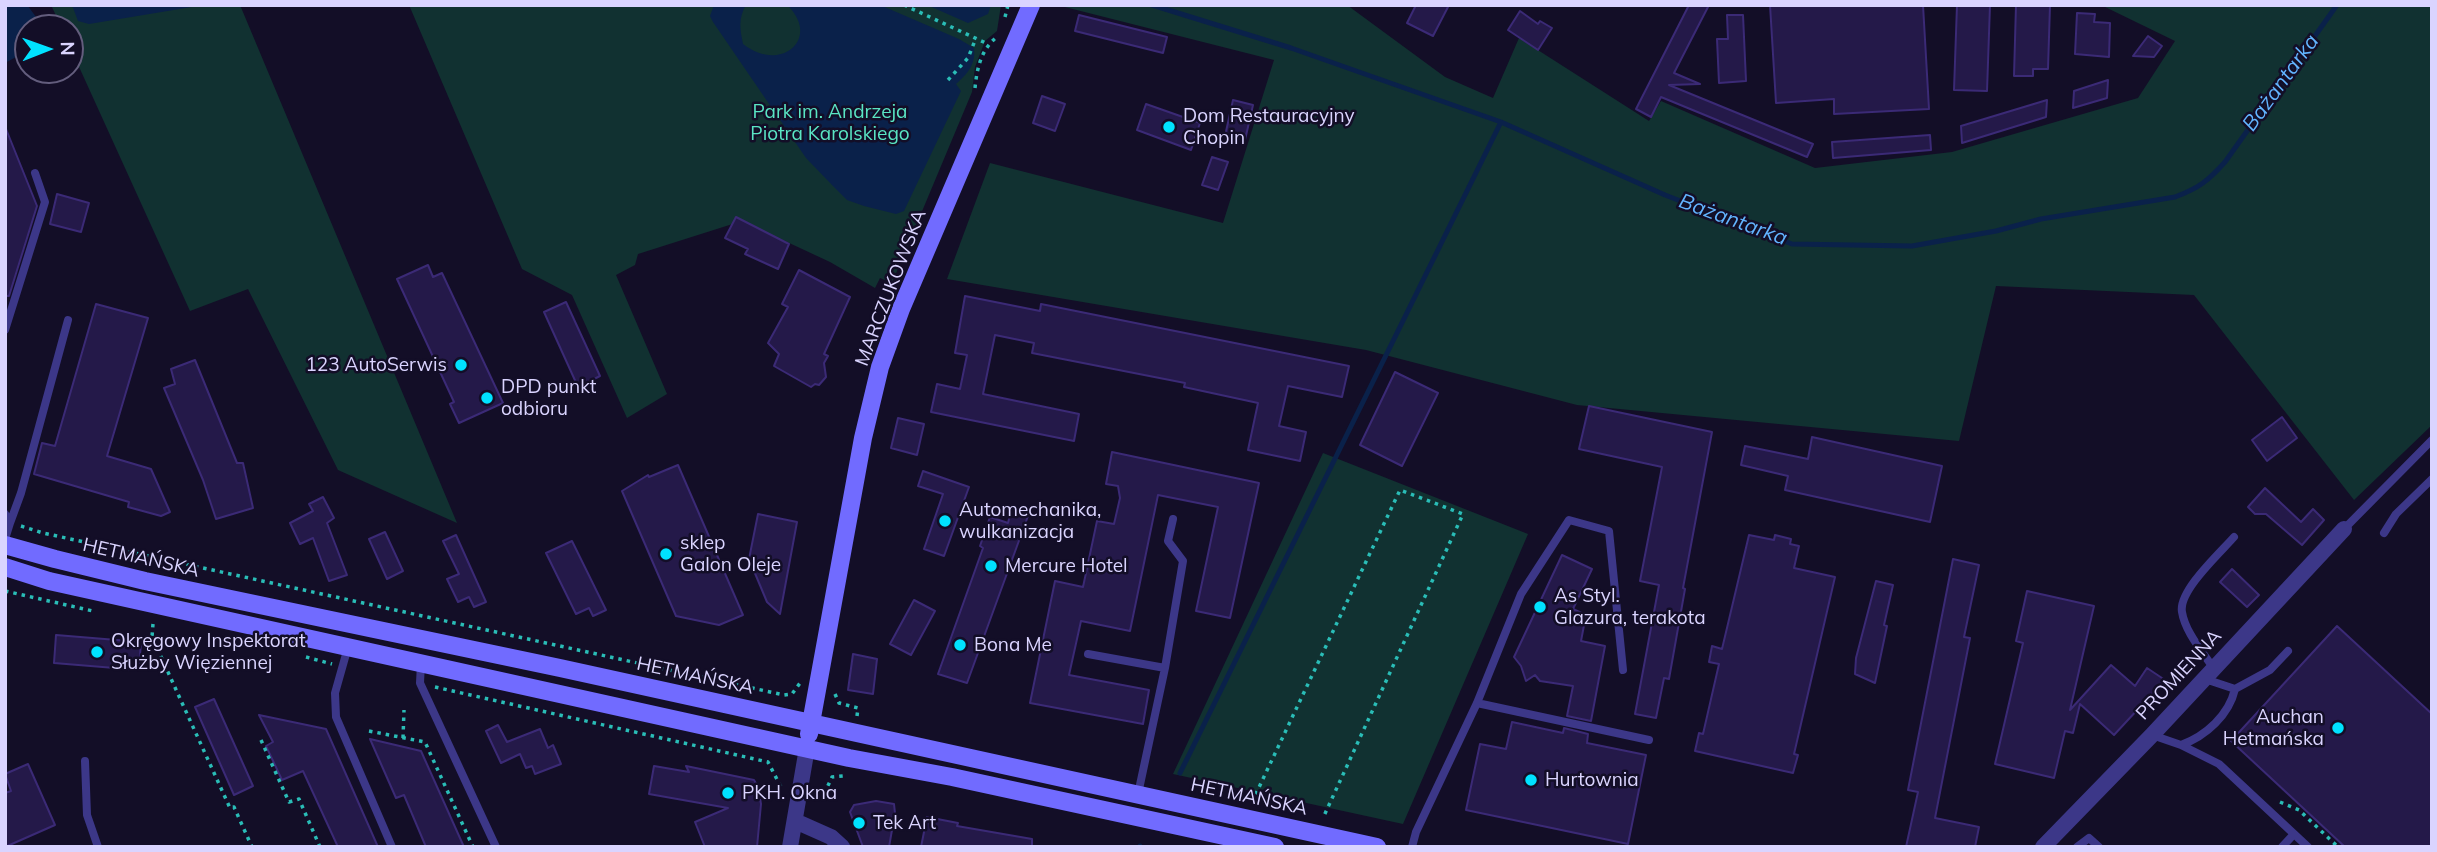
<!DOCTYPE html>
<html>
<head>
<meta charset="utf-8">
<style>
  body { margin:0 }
  #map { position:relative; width:2437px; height:852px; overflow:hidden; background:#130e27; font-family:Mulish,sans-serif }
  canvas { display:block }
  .frame { position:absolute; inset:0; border:7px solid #dad4ff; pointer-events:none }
  .north { position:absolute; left:14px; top:14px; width:70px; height:70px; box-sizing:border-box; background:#130e27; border:2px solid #635d7d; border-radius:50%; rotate:89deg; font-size:19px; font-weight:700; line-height:28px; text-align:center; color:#dad4ff }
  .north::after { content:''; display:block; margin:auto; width:24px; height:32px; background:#00e2ff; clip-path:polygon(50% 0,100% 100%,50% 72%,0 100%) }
</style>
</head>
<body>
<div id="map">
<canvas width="2437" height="852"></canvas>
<div class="frame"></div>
<div class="north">N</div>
</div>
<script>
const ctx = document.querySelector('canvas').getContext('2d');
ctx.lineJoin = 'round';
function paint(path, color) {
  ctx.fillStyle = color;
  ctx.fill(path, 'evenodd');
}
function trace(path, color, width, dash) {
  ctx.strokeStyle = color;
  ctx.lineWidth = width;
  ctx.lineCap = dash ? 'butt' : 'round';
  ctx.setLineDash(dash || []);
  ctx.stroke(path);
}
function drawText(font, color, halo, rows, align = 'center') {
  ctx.font = font + ' Mulish,sans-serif';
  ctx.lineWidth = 5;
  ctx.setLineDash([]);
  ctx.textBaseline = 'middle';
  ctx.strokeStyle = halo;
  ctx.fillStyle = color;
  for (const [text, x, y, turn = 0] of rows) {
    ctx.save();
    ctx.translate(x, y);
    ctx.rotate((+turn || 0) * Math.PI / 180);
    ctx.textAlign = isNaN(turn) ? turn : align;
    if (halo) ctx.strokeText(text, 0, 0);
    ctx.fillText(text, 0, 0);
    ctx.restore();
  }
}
paint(new Path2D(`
  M51 5H240L457 523 338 470 248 289 190 311 70 47V28H62Z
  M409 5H1001L997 31 985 41 975 67 972 92 892 283 880 278 875 288 830 262 742 221 638 254 635 265 616 275 667 394 627 418 572 295 522 269Z
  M1057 5H1347L1445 77 1493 98 1519 38 1649 121 1661 101 1815 168 1952 152 2138 98 2175 41 2101 5H2432V425L2354 500 2194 295 1996 286 1959 441 1577 405 1366 350 947 279 990 163 1223 223 1274 60Z
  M1323 453 1528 534 1403 824 1173 774Z`), '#113131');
paint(new Path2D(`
  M5 5 28 6 36 17 38 28H28V54L16 57 5 63Z
  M72 5H204L89 24 78 21Z
  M714 5H746C738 19 740 29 743 44 781 74 822 38 787 5H880L959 39 974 48C976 65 967 74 956 84L961 91 904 211 896 214 864 206 847 200 832 185 806 158 713 22 710 16Z
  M927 5H991L988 14 968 23Z`), '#0a214a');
trace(new Path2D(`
  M1152 5 1291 48 1501 122 1665 195 1792 244 1912 246 1996 231 2041 219 2175 197C2199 188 2208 181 2225 162L2337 5
  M1180 773 1501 122
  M1140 847V846`), '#0a214a', 5);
const building = new Path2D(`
  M1416 5H1449L1433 36 1407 23Z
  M1689 5H1709L1674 73 1700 84 1669 85 1813 144 1807 157 1661 97 1651 117 1636 109Z
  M1770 5H1923L1929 109 1834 114V99L1776 103Z
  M1957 5H1990L1987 91 1954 90Z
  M2016 5H2050L2048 69H2033V76H2014Z
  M1520 11 1538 24 1540 21 1552 28 1538 50 1508 30Z
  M2077 13 2095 14 2094 22 2110 23 2109 57 2075 54Z
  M1079 15 1167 37 1163 53 1075 31Z
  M1727 15H1743L1746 81 1719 83 1717 39H1728Z
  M2148 36 2162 46 2154 57 2133 56Z
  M2108 80 2107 98 2073 108 2074 91Z
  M1042 96 1065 104 1055 131 1033 123Z
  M1233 100 1253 105 1245 140 1225 136Z
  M2047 100 2046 117 1962 143 1961 126Z
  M1146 104 1200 123 1191 150 1137 130Z
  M6 129 37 206 9 296H5Z
  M1930 135 1931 150 1833 158 1832 142Z
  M1212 157 1228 162 1218 190 1202 185Z
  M57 194 89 203 81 232 50 224Z
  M736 217 789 244 778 269 745 254 748 249 725 238Z
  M428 265 433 277 442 273 503 403 459 423 450 404 454 402 397 279Z
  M799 270 850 297 824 354 828 356 824 363 826 377 819 385 815 384 811 387 774 366 779 354 768 343 788 307 782 304Z
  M965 296 1040 311 1041 304 1349 366 1342 397 1288 386 1279 426 1306 432 1300 461 1248 450 1258 403 1184 387 1185 383 1032 353 1034 343 995 335 983 394 1079 414 1074 441 931 412 937 384 960 389 967 355 955 353Z
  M566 302 600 376 578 387 544 312Z
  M96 304 148 318 107 456 151 469 170 512 161 516 128 507 129 502 34 474 42 443 55 446Z
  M195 360 237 463H243L253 508 216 519 203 480 164 388 175 384 171 369Z
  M1395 372 1438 393 1402 466 1360 445Z
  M1589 406 1712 432 1683 588 1685 589 1669 679 1664 678 1656 718 1635 714 1659 585 1640 581 1662 467 1579 449Z
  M2282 417 2297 438 2267 461 2252 440Z
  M898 418 924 424 917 455 891 448Z
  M1812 437 1942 466 1930 522 1785 490 1788 476 1741 465 1745 446 1808 459Z
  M1112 452 1259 483 1230 618 1196 611 1218 507 1158 495 1130 631 1081 621 1069 675 1149 690 1143 724 1030 703 1055 581 1083 587 1097 521 1114 524 1120 498 1118 486 1106 484Z
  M678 465 743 615 719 625 676 616 622 491 648 475 649 477Z
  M923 471 969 487 944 556 924 549 943 494 918 486Z
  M2265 488 2301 522 2313 509 2324 520 2302 545 2266 514H2255L2248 507Z
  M323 497 334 518 327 523 347 575 329 581 313 538 300 544 290 523 313 511 309 504Z
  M1011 511 1028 516 967 683 938 674 983 548 980 546 990 517 1008 523Z
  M758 514 797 522 780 614 767 602 749 559Z
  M385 532 403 571 387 579 369 539Z
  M456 535 486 602 474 607 469 597 458 602 447 579 459 574 443 541Z
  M1749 535 1774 540 1775 535 1791 539 1790 544 1799 546 1794 568 1835 577 1794 754 1798 755 1793 773 1695 751 1699 733 1703 734 1719 664 1709 662 1712 646 1722 649Z
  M572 541 606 610 593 616 589 608 576 614 546 553Z
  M1562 555 1592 569 1573 609 1586 615 1581 641 1605 646 1591 721 1567 716 1573 686 1540 681 1535 675 1526 681 1521 666 1514 657Z
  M1953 559 1979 565 1964 637 1970 638 1935 818 1979 827 1975 847H1906L1918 792 1908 790Z
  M2232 569 2259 595 2247 607 2220 582Z
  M1876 581 1893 585 1884 625 1887 626 1875 683 1855 674 1856 658Z
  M2027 591 2094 606 2070 710 2111 665 2135 686 2147 668 2165 680 2114 735 2080 704 2073 733 2065 731 2054 778 1995 764 2023 643 2016 641Z
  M914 600 935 611 911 655 890 644Z
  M2337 626 2432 714V847H2345L2231 741Z
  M56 635 141 642 139 670 54 663Z
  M853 654 877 659 873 694 848 690Z
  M214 699 253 786 234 795 195 707Z
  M259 715 326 729 378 847H338L303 771 282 780 266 746 273 742Z
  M1512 722 1563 733 1564 728 1588 734 1587 743 1646 755 1628 844 1466 810 1480 744 1506 749Z
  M498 725 507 742 540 729 548 748 553 745 561 764 535 774 532 766 526 768 520 754 501 763 486 731Z
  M370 739 421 751 464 847H426L404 795 396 798Z
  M28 764 55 825 5 847V793L11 791 5 774Z
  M654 766 689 772 686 766 754 780 758 787 761 804 757 847H705L695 822 728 808 649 794Z
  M876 801 894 804 895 813 889 847H863L850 812 854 805Z
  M927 817 958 823 957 826 1032 839V847H921Z`);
paint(building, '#241949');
trace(building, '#3b2a76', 2);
trace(new Path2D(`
  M904 5 988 44
  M1005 17 1008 5
  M948 80 968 58 976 38
  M975 88C977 68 981 49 998 36
  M21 526 43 533 784 695 792 694 800 683
  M5 591 93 611
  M153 624 152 637 230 808 234 807 252 847
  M306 657 332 664
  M435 687 768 762 783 791
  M835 694 839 703 858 708 857 716
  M369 731 425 742 473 847
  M403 738 404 710
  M261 740 289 802 299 799 320 847
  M815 790 825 792 832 777 843 776
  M1252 802 1400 490 1463 514 1323 818
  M2280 802 2299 810 2338 847`), '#2abdb7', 3.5, [3.5, 5]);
trace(new Path2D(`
  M5 330 45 202 35 173
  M5 514 10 523 5 539
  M10 523 21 493 68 320
  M2344 529 2432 440
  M2384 533 2396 514 2432 479
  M348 647 335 693 336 717 392 847
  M1088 654 1165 668 1138 794
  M421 663 420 683 496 847
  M1165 668 1183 561 1168 541 1173 519
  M2214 669C2203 652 2185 632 2182 612 2178 591 2221 552 2234 537
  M2205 679 2235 689 2270 670 2288 651
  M1477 703 1649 740
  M2152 735 2181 745 2219 764 2308 847
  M2181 745C2206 736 2229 715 2235 689
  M85 761 87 815 98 847
  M1412 847 1416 832 1477 703 1521 594 1569 520 1609 531 1623 670
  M2077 847 2089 838 2099 847
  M2282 847 2294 834`), '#3c3788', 8);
trace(new Path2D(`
  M795 821 831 837 842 847
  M790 847 807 748
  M2043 847 2152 735 2344 529`), '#3c3788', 16);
trace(new Path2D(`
  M5 545 55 559 145 581 560 668 1377 847
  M5 567 49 581 849 758 952 777 1275 847
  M809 734 863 438 880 367 901 309 1031 5`), '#716bff', 18);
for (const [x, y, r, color] of [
  [1169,127,7,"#00e2ff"],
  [461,365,7,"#00e2ff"],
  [487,398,7,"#00e2ff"],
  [945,521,7,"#00e2ff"],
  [666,554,7,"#00e2ff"],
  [991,566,7,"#00e2ff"],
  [1540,607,7,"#00e2ff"],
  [960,645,7,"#00e2ff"],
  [97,652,7,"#00e2ff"],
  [2338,728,7,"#00e2ff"],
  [1531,780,7,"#00e2ff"],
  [728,793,7,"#00e2ff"],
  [859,823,7,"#00e2ff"]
]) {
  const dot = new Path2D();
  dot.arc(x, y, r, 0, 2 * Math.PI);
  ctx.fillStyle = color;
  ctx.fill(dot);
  trace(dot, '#130e27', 2.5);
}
drawText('19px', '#5ae5c4', '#130e27', [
  ["Park im. Andrzeja",830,112],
  ["Piotra Karolskiego",830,134]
]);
drawText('19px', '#dad4ff', '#130e27', [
  ["Dom Restauracyjny",1183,116],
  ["Chopin",1183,138],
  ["123 AutoSerwis",447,365,"right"],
  ["DPD punkt",501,387],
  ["odbioru",501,409],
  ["Automechanika,",959,510],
  ["wulkanizacja",959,532],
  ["sklep",680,543],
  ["Galon Oleje",680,565],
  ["Mercure Hotel",1005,566],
  ["As Styl.",1554,596],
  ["Glazura, terakota",1554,618],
  ["Okręgowy Inspektorat",111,641],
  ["Służby Więziennej",111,663],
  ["Bona Me",974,645],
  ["Auchan",2324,717,"right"],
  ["Hetmańska",2324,739,"right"],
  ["Hurtownia",1545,780],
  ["PKH. Okna",742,793],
  ["Tek Art",873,823]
], 'left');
drawText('19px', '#dad4ff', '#130e27', [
  ["MARCZUKOWSKA",891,288,-69],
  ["HETMAŃSKA",141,558,13],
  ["PROMIENNA",2179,675,-47],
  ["HETMAŃSKA",695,676,12],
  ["HETMAŃSKA",1249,797,12]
]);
drawText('italic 21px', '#62b4ff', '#130e27', [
  ["Bażantarka",2281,83,-54],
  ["Bażantarka",1733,220,20]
]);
</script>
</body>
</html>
